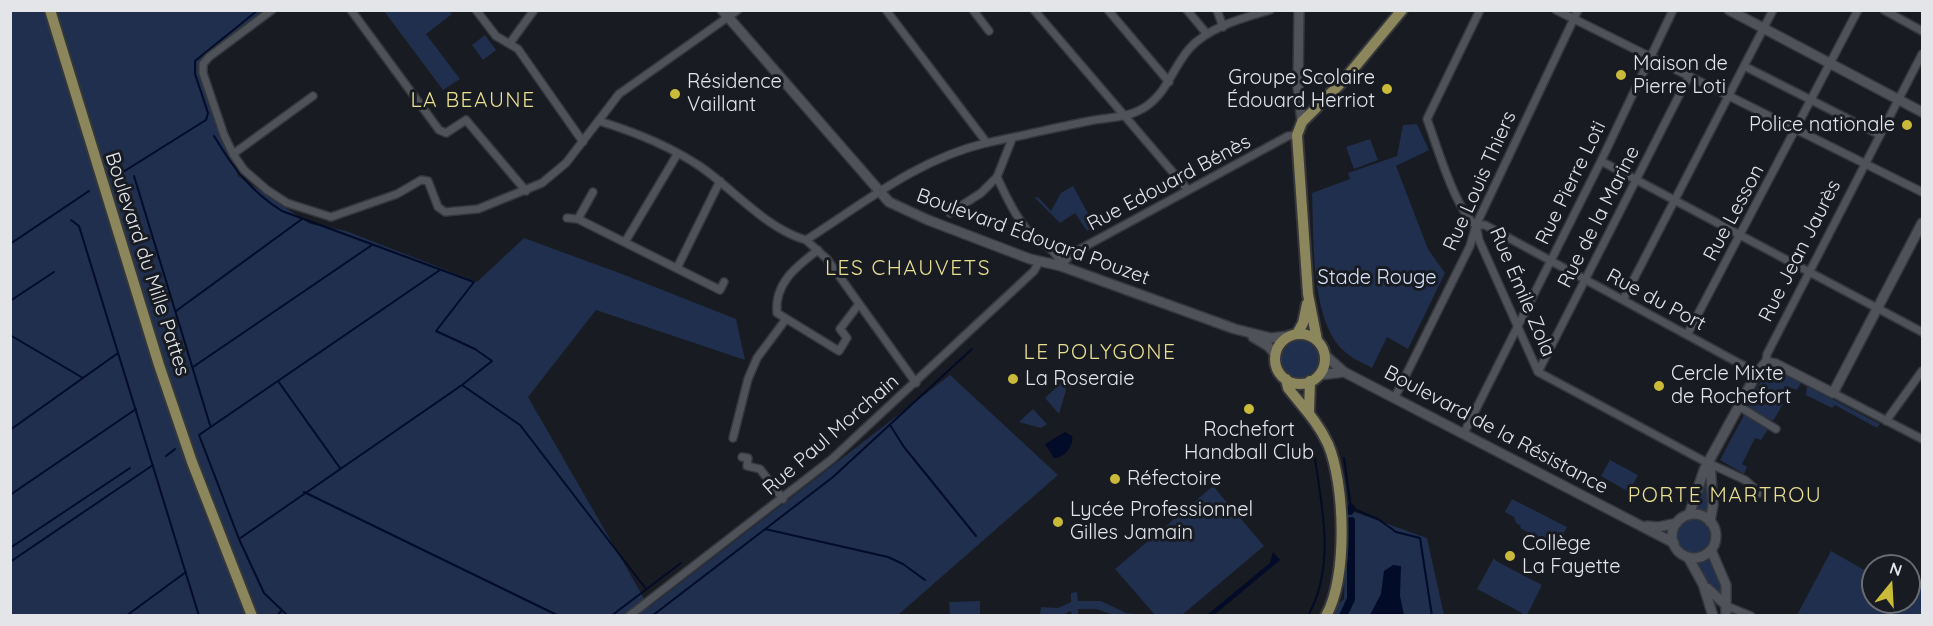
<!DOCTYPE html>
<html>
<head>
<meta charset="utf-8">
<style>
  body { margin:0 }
  #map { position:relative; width:1933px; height:626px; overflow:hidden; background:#181b21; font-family:Quicksand,sans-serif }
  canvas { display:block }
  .frame { position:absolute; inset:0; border:12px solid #e3e5e9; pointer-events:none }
  .north { position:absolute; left:1861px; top:554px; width:60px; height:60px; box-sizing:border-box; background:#181b21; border:2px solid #696c71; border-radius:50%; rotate:18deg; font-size:16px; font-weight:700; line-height:24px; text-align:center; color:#e3e5e9 }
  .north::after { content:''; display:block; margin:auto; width:21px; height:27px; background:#caba3a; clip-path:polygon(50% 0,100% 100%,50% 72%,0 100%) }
</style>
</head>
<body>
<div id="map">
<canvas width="1933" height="626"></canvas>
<div class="frame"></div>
<div class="north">N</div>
</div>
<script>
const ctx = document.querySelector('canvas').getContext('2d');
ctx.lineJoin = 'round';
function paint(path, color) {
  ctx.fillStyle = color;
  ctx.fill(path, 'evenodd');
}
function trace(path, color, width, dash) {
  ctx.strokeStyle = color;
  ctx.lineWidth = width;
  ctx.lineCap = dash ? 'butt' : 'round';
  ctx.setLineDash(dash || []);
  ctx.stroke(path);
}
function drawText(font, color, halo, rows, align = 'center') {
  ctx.font = font + ' Quicksand,sans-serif';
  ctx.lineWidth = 6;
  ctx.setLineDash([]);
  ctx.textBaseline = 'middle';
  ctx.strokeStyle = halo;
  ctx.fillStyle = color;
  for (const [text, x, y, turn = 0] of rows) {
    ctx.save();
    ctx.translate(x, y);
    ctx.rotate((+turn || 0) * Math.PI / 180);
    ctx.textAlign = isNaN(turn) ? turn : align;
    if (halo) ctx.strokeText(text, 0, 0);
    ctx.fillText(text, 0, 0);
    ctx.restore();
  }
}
paint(new Path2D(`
  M10 11H262L200 62 238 176 310 224 346 231 477 282 524 238 622 274 736 319 745 360 596 310 528 397 649 607 950 375 1058 475 898 615H11Z
  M384 11H449L452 14 426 34 460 79 443 90Z
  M485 35 496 50 483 60 472 45Z
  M1417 124 1429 150 1396 166 1428 249 1445 273 1408 349 1387 337 1372 368C1363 363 1351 358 1344 351 1310 321 1314 236 1312 193L1350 179 1348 173 1397 156 1403 125Z
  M1370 139 1378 160 1354 169 1346 147Z
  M1073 186 1095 226 1087 231 1075 213 1060 223 1035 198 1038 197 1051 211 1061 193Z
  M1280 359a21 21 0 1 1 42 0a21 21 0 1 1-42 0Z
  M1784 373 1801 383 1797 390 1785 386 1778 401 1783 404 1773 421 1748 407C1758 386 1758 376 1784 373Z
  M1063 381 1066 390 1059 414 1045 398Z
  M1807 386 1880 424 1877 428 1835 405 1832 408 1806 395Z
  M1033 409 1047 424 1041 428 1019 422Z
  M1745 413 1771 425 1761 440 1755 438 1742 464 1747 467 1744 474 1720 460Z
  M1610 460 1638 475 1629 492 1601 476Z
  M1706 471 1709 512 1693 509Z
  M1213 486 1264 546 1182 615H1155L1115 569Z
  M1512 499 1567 527 1556 547 1520 528 1521 526 1516 523 1514 517 1505 512Z
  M1346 509 1427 538 1444 615 1325 616 1344 599Z
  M1677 536a17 17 0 1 1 34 0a17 17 0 1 1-34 0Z
  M1831 551 1873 575V602H1909V579L1922 586V615H1797Z
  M1710 557 1719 573 1725 600 1713 590 1696 564Z
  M1494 558 1496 561 1542 585 1527 615H1521L1522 613 1477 589Z
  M1077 592 1078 601H1101L1126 613 1147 615H1114L1096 609H1078V615H1072L1071 611 1062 615H1040L1041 607 1058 608 1071 602V593Z
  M980 601V615H950L949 602Z`), '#1f2f4d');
paint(new Path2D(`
  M1065 432 1072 436C1074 445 1065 458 1054 458L1045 444Z
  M1273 552 1280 560 1214 615H1207L1270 563Z
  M1393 565 1401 566 1400 596 1404 615H1370L1381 594 1384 571Z`), '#020b27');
trace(new Path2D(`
  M214 136C232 166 251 192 282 211L474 282 436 331 475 349 492 361 462 385 239 539
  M134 176 210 425
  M115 177 206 120 208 113 195 74V61L258 10
  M71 220 79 226 199 616
  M10 244 89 191
  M10 301 54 272
  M176 311 302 219
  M10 335 83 378
  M193 367 372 245
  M278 381 340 468
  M462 385 520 425 646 589
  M890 425 904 447 976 536
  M10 430 118 353
  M166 456 175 449
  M1344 458 1351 508 1378 519 1396 532 1420 538 1432 616
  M304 492 559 616
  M10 495 136 409
  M765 529 888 557 903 564 925 580
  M10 548 130 468
  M10 562 153 465
  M126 616 186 572
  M277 616 282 610
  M288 616 264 593 239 539 199 435 440 270
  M611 616 681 563
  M652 616 833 477 972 349
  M1308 616C1336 566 1322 506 1314 453`), '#020b27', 2);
trace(new Path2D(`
  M1350 511 1351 508
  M1343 616 1351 599V521`), '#020b27', 8);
const street = new Path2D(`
  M272 10 209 57 203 64V73L224 135 233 154 244 170 267 190 287 203 331 217 397 194 421 180 428 181 438 207 445 212 478 209 542 183 566 163 619 94 738 10
  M351 10 439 130 446 133 466 120 526 191
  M476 10 496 36 518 49 583 142
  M886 10 987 143
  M973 10 989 31
  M1034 10 1188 190
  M1108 10 1169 82
  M1187 10 1207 34
  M1217 10 1223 27
  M1480 10 1427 119C1436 143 1456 212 1476 225L1479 240 1538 372 1702 460 1745 480 1760 493
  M1556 10 1922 192
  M1884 10 1922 31
  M510 43 534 10
  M1744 66 1880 135
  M1298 77 1344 80
  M599 121C635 132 670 146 701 167 734 190 768 230 806 240 864 203 918 159 986 143 1020 136 1054 128 1089 121 1105 117 1122 119 1138 111 1165 99 1171 70 1189 49 1208 27 1243 18 1270 10
  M1012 139 997 177C1006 196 1015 216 1029 232 1040 243 1058 250 1061 266
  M233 154 313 96
  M1601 161 1922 332
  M593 192 578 219 720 290 724 282
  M950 213 981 193 997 177
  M567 218 578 219
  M1476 225H1485L1757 373
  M806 240 827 259 916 383
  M625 242 678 153
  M818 250C797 266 774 283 777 313L839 351 847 338 840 329 859 304
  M1061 266 1071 254 1288 136 1297 135
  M677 268 720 181
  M1623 300 1773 10
  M1687 335 1858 10
  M1766 362 1767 354 1922 54
  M1538 372 1689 76
  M1833 393 1922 439
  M1395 397 1470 246 1476 225 1578 10
  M1740 407 1776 429
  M1886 421 1922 371
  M1464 433 1601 161 1673 10
  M733 438 748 379 757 358 786 319
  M742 457 748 458 747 466 760 469 783 499
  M1727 606 1751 616
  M629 616 832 459 1034 271 1039 262`);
const secondary = new Path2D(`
  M722 10 889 202 928 220 1030 259 1061 266 1235 329 1271 338 1289 336
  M1299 10 1298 87 1302 122
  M1729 10 1922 112
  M1253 337 1268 346 1276 355
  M1325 355 1344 372 1674 543
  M1319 375 1344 372
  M1710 463 1713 505 1710 522
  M1672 536a22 22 0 1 1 44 0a22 22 0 1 1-44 0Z
  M1689 515 1704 470 1757 373 1766 362 1776 364 1833 393 1922 223
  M1647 526 1658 527 1677 523
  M1711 550 1726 585V616
  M1688 557 1703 584 1713 616
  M1707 588 1727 606`);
const primary = new Path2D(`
  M50 10 159 365 192 462 252 616
  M1297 334 1303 323 1307 304
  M1275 359a25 25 0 1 1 50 0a25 25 0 1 1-50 0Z
  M1317 340 1308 294 1297 135 1302 122 1344 80 1402 10
  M1286 379 1288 388C1302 406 1318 422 1328 444 1345 484 1348 577 1326 616
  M1309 412 1310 381`);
trace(street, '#35373b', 10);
trace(secondary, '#35373b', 12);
trace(primary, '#35373b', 14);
trace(street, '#4f5259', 7);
trace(secondary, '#4f5259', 9);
trace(primary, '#8b865b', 10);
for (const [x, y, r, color] of [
  [1621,75,6,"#caba3a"],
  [1387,89,6,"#caba3a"],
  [675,94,6,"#caba3a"],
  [1907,125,6,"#caba3a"],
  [1013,379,6,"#caba3a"],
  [1659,386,6,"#caba3a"],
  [1249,409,6,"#caba3a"],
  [1115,479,6,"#caba3a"],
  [1058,522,6,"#caba3a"],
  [1510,556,6,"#caba3a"]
]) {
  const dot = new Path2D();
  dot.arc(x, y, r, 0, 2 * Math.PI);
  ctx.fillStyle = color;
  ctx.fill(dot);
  trace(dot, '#181b21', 2);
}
drawText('20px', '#e3e5e9', '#181b21', [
  ["Maison de",1633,64],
  ["Pierre Loti",1633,87],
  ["Groupe Scolaire",1375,78,"right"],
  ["Édouard Herriot",1375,101,"right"],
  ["Résidence",687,82],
  ["Vaillant",687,105],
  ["Police nationale",1895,125,"right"],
  ["Cercle Mixte",1671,374],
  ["de Rochefort",1671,397],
  ["La Roseraie",1025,379],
  ["Rochefort",1249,430,"center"],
  ["Handball Club",1249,453,"center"],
  ["Réfectoire",1127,479],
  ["Lycée Professionnel",1070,510],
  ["Gilles Jamain",1070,533],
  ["Collège",1522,544],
  ["La Fayette",1522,567]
], 'left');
drawText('20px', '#e3e5e9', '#181b21', [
  ["Rue Louis Thiers",1480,181,-66],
  ["Rue Edouard Bénès",1169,183,-28],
  ["Rue Pierre Loti",1571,183,-64],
  ["Rue Lesson",1734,213,-62],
  ["Rue de la Marine",1599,217,-63],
  ["Boulevard Édouard Pouzet",1033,237,20],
  ["Rue Jean Jaurès",1800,251,-63],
  ["Boulevard du Mille Pattes",147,264,72],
  ["Rue Émile Zola",1522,292,67],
  ["Rue du Port",1656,300,28],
  ["Boulevard de la Résistance",1496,430,28],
  ["Rue Paul Morchain",831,435,-41]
]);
drawText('20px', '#d4e1f9', '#181b21', [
  ["Stade Rouge",1377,278]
]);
ctx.letterSpacing = '1.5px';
drawText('21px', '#e9df91', '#181b21', [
  ["LA BEAUNE",473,101],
  ["LES CHAUVETS",908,269],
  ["LE POLYGONE",1100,353],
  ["PORTE MARTROU",1725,496]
]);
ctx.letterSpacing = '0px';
</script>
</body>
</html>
